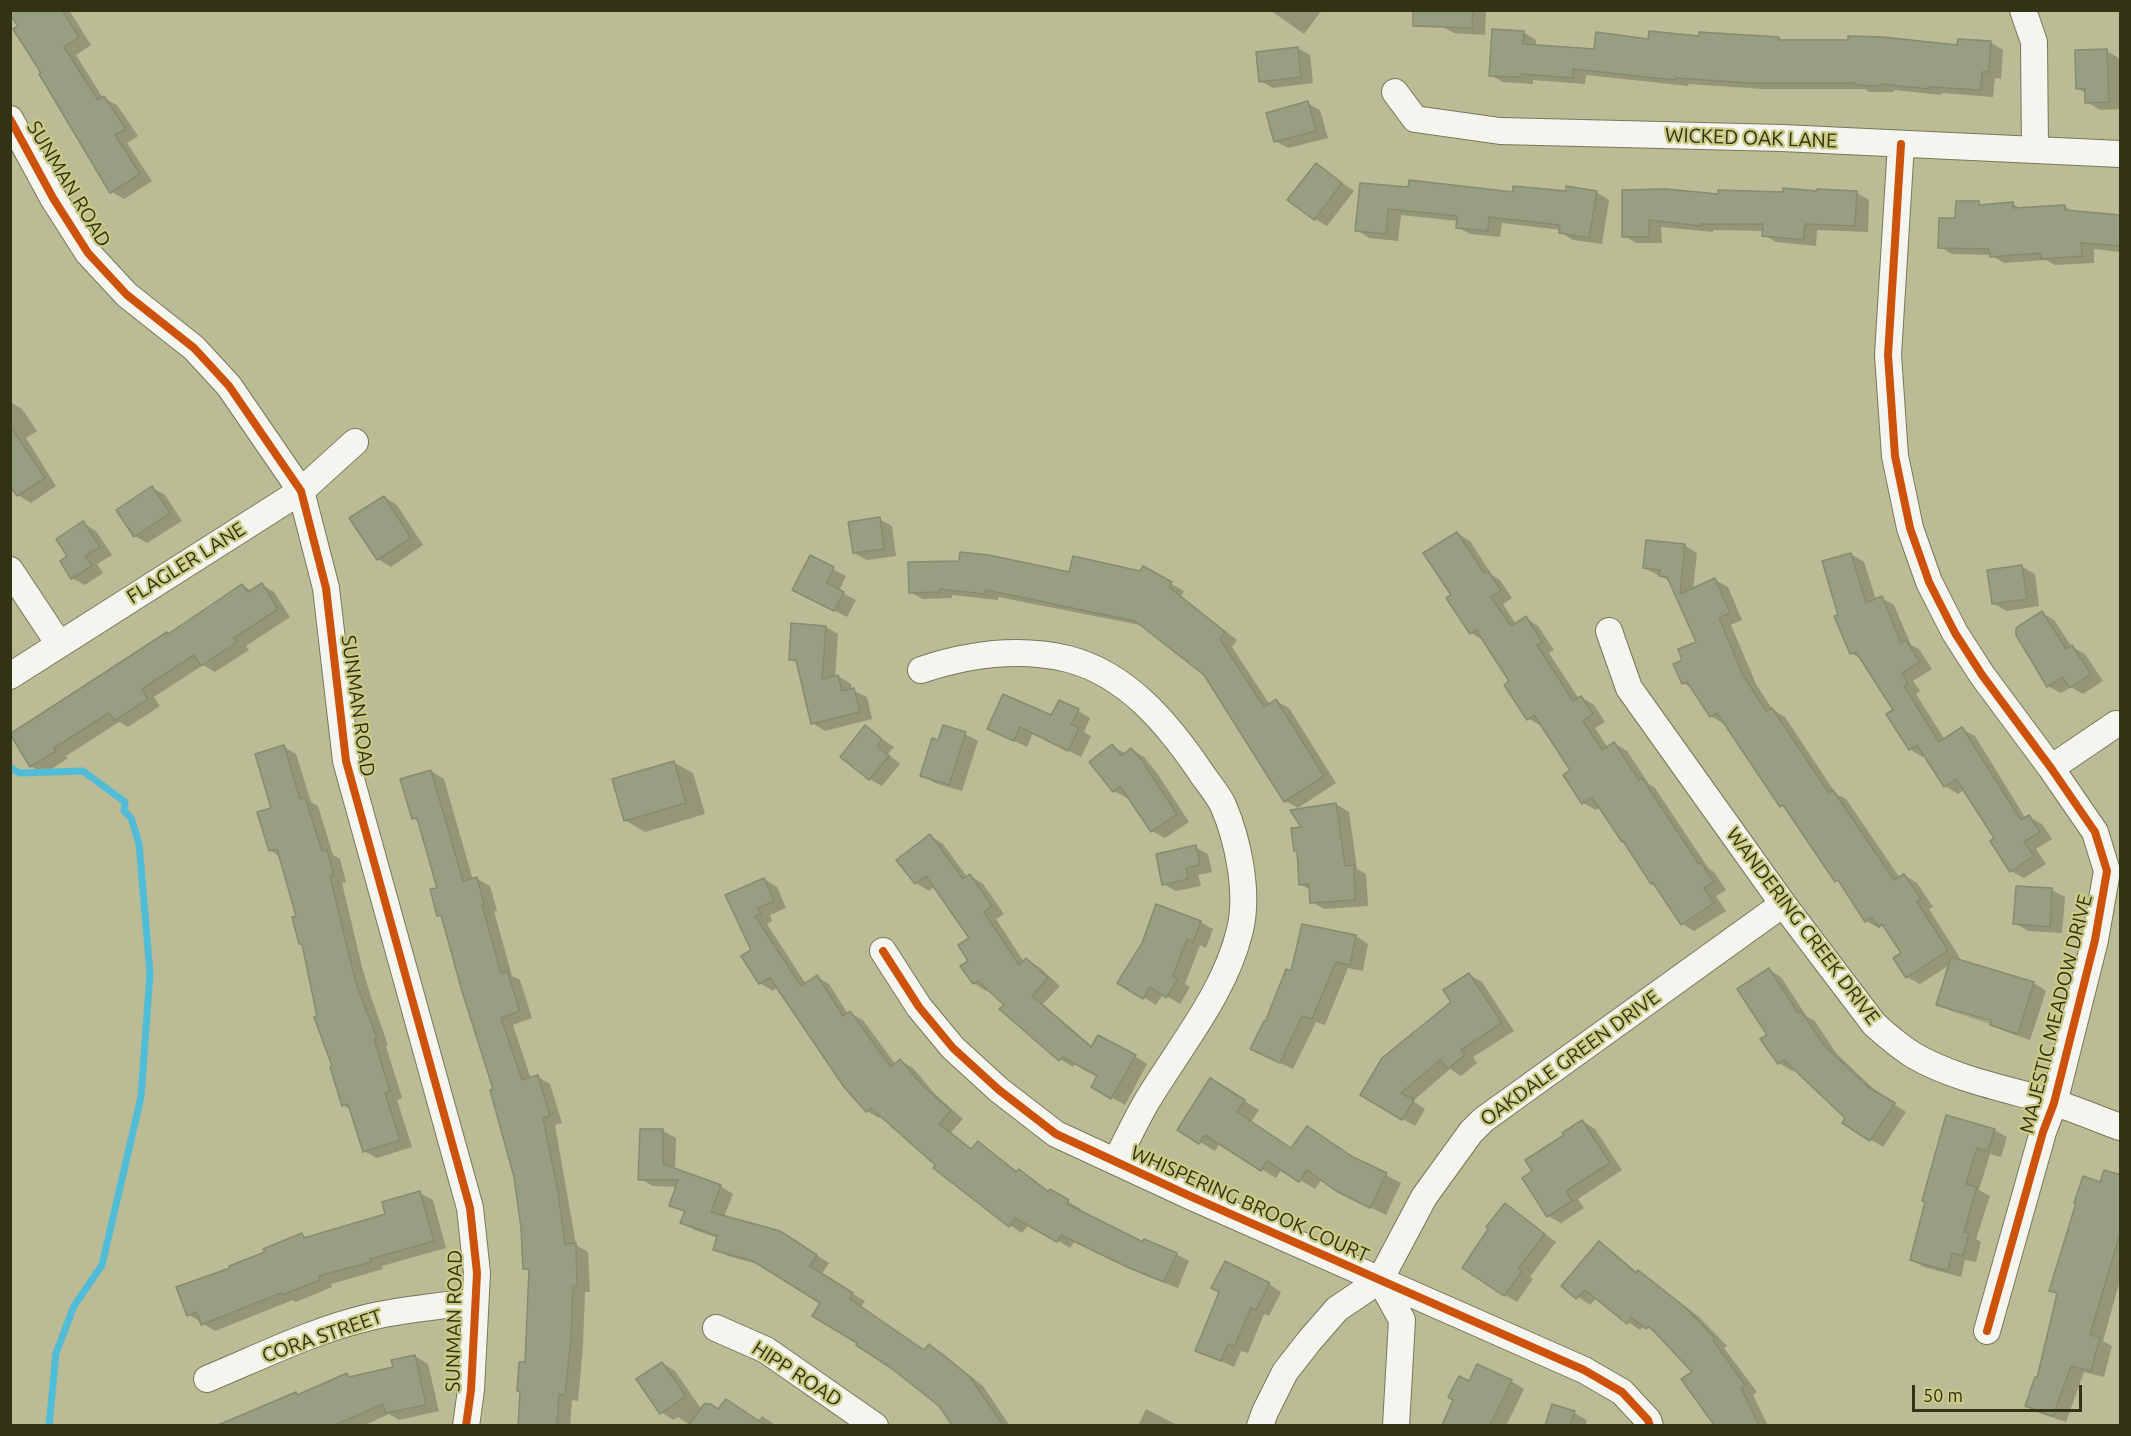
<!DOCTYPE html>
<html>
<head>
<meta charset="utf-8">
<style>
  body { margin:0 }
  #map { position:relative; width:2131px; height:1436px; overflow:hidden; background:#bbbb95; font-family:Ubuntu,sans-serif }
  canvas { display:block }
  .frame { position:absolute; inset:0; border:12px solid #323215; pointer-events:none }
  .scale { position:absolute; left:1912px; top:1385px; width:170px; height:27px; box-sizing:border-box; border:3px solid #323215; border-top:0; padding-left:8px; font-size:18px; line-height:21px; white-space:nowrap; color:#323215; -webkit-text-stroke:4px #cacb85; paint-order:stroke }
</style>
</head>
<body>
<div id="map">
<canvas width="2131" height="1436"></canvas>
<div class="frame"></div>
<div class="scale">50 m</div>
</div>
<script>
const ctx = document.querySelector('canvas').getContext('2d');
ctx.lineJoin = 'round';
function paint(path, color) {
  ctx.fillStyle = color;
  ctx.fill(path, 'evenodd');
}
function trace(path, color, width, dash) {
  ctx.strokeStyle = color;
  ctx.lineWidth = width;
  ctx.lineCap = dash ? 'butt' : 'round';
  ctx.setLineDash(dash || []);
  ctx.stroke(path);
}
function drawText(font, color, halo, rows, align = 'center') {
  ctx.font = font + ' Ubuntu,sans-serif';
  ctx.lineWidth = 4.5;
  ctx.setLineDash([]);
  ctx.textBaseline = 'middle';
  ctx.strokeStyle = halo;
  ctx.fillStyle = color;
  for (const [text, x, y, turn = 0] of rows) {
    ctx.save();
    ctx.translate(x, y);
    ctx.rotate((+turn || 0) * Math.PI / 180);
    ctx.textAlign = isNaN(turn) ? turn : align;
    if (halo) ctx.strokeText(text, 0, 0);
    ctx.fillText(text, 0, 0);
    ctx.restore();
  }
}
paint(new Path2D(`
  M10 10H69L91 45 76 55 103 98 117 105 138 136 127 143 152 181 124 199 112 192 43 73Z
  M1270 10H1322L1304 34Z
  M1442 10H1486L1485 35 1454 33 1441 26Z
  M1523 32 1536 40V46L1595 51 1650 41 1701 37 1779 38 1785 42 1959 47 1990 42 2003 50 2001 79 1995 78 1993 97 1942 93 1941 95 1894 90 1893 92H1869L1865 89H1763L1688 84V86L1586 75 1585 84 1533 80V84L1503 82 1490 75Z
  M1297 48 1310 55 1313 83 1273 88 1261 81Z
  M2107 51 2120 59V109L2100 110 2087 102V94L2077 88Z
  M1307 103 1320 110 1328 138 1288 148 1275 141Z
  M1316 165 1354 191 1327 226 1315 219Z
  M1361 184 1514 194 1596 192 1609 200 1602 244 1573 240 1560 232 1561 230 1502 223 1500 237 1470 234 1457 227 1458 221 1401 215 1398 241 1369 238 1357 230Z
  M1623 191 1719 196 1857 193 1869 200 1868 232 1817 230 1816 246 1776 242 1764 235V231L1713 230V232L1661 227 1662 243H1636L1624 236Z
  M1979 203 1984 206 2013 204 2022 209 2064 206 2075 213 2120 217V252L2094 249V263L2055 265 2046 260 2004 263 1991 255 1952 254 1940 247 1956 220Z
  M10 402 22 409 37 431 26 438 56 486 31 503 18 495 10 484Z
  M152 488 165 495 182 521 147 543 135 536Z
  M384 497 397 505 423 545 391 567 378 559Z
  M879 519 892 526 896 556 867 560 854 553Z
  M83 523 96 531 112 555 97 564 103 573 85 585 72 578 70 556Z
  M1457 533 1470 541 1492 575 1500 580 1512 598 1503 604 1516 624 1526 618 1538 626 1554 650 1549 653 1579 699 1581 697 1594 705 1605 722 1595 728 1608 748 1614 743 1627 751 1649 784 1655 788 1709 869 1714 872 1726 890 1716 896 1726 911 1694 931 1682 924 1601 807 1596 810 1583 803 1572 771 1542 725 1541 726 1528 718 1512 681 1483 640 1471 633 1453 596Z
  M1684 545 1697 553 1693 590 1715 580 1728 587 1742 620 1731 625 1756 684 1772 709 1785 717 1836 794 1846 799 1900 878 1904 875 1917 883 1933 907 1929 909 1960 958 1956 960 2034 983 2046 991 2030 1040 2004 1031 1991 1024 1951 1011 1938 1004 1951 964 1920 984 1907 977 1903 954 1888 930 1881 926 1879 928 1866 921 1842 884 1836 880 1788 810 1782 806 1724 724 1711 716 1694 689 1683 683 1684 661 1698 642 1670 581 1644 568ZM1950 1007 1998 1022V1025L1950 1010Z
  M1851 554 1864 562 1876 600 1881 598 1894 605 1911 645 1919 649 1932 669 1913 681 1920 691 1916 694 1945 740 1962 729 1975 736 2026 819 2029 817 2042 824 2052 839 2036 849 2046 864 2024 878 2011 871 1996 838 1965 789 1958 794 1945 786 1925 755 1922 757 1910 749 1895 710 1863 660 1851 653 1839 616Z
  M810 557 846 576 839 591 856 600 847 617 806 596Z
  M2022 567 2035 574 2039 606 2007 611 1994 604Z
  M1143 568 1184 591 1181 596 1237 640 1232 647 1270 705 1276 701 1289 708 1336 783 1298 808 1285 801 1205 674 1145 626 998 597V600L952 595V598L923 599 910 592 1070 573H1141Z
  M242 585 252 591 262 585 274 592 290 617 246 646 249 650 215 672 203 665 154 697 160 706 128 727 119 722 66 756 68 758 44 774 31 766 11 735 169 635Z
  M2042 613 2054 620 2072 647 2085 654 2103 681 2083 694 2071 687 2061 693 2048 686Z
  M826 627 838 634 835 677 838 676 851 684 852 690 867 697 872 719 825 731 812 723 798 663 790 659Z
  M1078 711 1090 718 1084 732 1091 736 1081 757 1033 733 1027 747 989 729Z
  M865 727 894 747 888 754 900 764 882 786 869 779Z
  M965 734 978 741 962 791 935 783 922 775 939 742Z
  M1112 746 1126 754 1132 750 1144 757 1157 773 1189 822 1165 838 1152 831 1129 796 1127 798 1114 791Z
  M284 747 296 754 311 802 318 806 333 855 340 859 346 882 342 883 362 967 370 994 388 1045 386 1046 402 1098 397 1100 412 1147 377 1158 364 1151 351 1110 343 1105 319 1017 304 945 300 943 297 917 280 857 270 850 273 809Z
  M673 762 693 773 705 814 645 832 625 820Z
  M431 771 444 779 473 880 477 879 490 886 497 911H494L512 976 520 980 532 1018 513 1025 531 1079 538 1077 550 1084 562 1123 555 1125 576 1245 588 1252 590 1292H585L583 1346 578 1401 572 1400 570 1426H519L522 1392 526 1364 530 1272 525 1268 523 1228 515 1177 495 1090 444 918 439 915V889L419 822 413 818Z
  M1336 804 1349 812 1357 869 1366 874 1368 906 1324 909 1312 902 1311 890 1300 884 1299 852 1296 850 1303 828Z
  M930 836 943 844 968 878 970 876 983 884 1004 914 996 919 1024 962 1027 960 1039 967 1060 986 1043 1004 1093 1047 1135 1056 1147 1064 1125 1105 1093 1087 1099 1076 1076 1063 1073 1067 1060 1059 989 989 986 991 974 983 970 961 971 938 935 886 929 891 916 883Z
  M1195 847 1208 854 1212 872 1198 875 1201 886 1176 891 1163 884Z
  M764 879 777 887 786 908 770 915 772 921 767 924 806 984 817 977 829 984 848 1014 850 1013 863 1020 896 1065 901 1061 913 1068 935 1094 963 1119 951 1132 973 1150 978 1143 991 1151 1018 1172 1019 1171 1032 1178 1050 1192 1081 1209 1079 1211 1144 1244 1176 1254 1189 1261 1178 1288 1142 1274 1075 1241 1070 1248 1029 1224 1022 1233 1010 1225 937 1165 882 1116 879 1118 867 1111 778 987 773 991 760 983 743 957 753 951 727 896Z
  M2017 888 2052 890 2065 897 2062 933 2028 931 2015 923Z
  M1200 922 1213 929 1206 948 1200 945 1185 984 1190 987 1180 1004 1163 994 1156 1005 1119 982Z
  M1356 936 1368 944 1363 971 1348 968 1325 1025 1316 1022 1293 1069 1265 1056 1293 974Z
  M1769 970 1781 977 1807 1017 1814 1020 1837 1054 1880 1095 1906 1112 1883 1147 1844 1123 1847 1118 1794 1069 1792 1071 1779 1063 1769 1035Z
  M1469 975 1482 982 1514 1031 1473 1057 1477 1063 1461 1076 1450 1069 1413 1101 1425 1109 1415 1126 1362 1095 1453 1002Z
  M1226 1089 1259 1110 1251 1122 1292 1149 1386 1175 1401 1183 1386 1215 1353 1199 1322 1179 1315 1189 1282 1169 1276 1178 1220 1143 1215 1151 1179 1129Z
  M1582 1121 1595 1129 1622 1170 1578 1199 1584 1208 1561 1223 1548 1216 1534 1172 1566 1136Z
  M1994 1130 2007 1137 2001 1157 1990 1154 1979 1190 1990 1196 1976 1239 1981 1242 1976 1262 1965 1260 1961 1277 1924 1267 1911 1260 1927 1202 1924 1200Z
  M641 1131H663L676 1138 675 1170 720 1186 733 1194 724 1217 793 1240 829 1263 821 1275 865 1301 861 1307 925 1351 929 1346 942 1353 983 1386 1010 1426H954L940 1405 859 1343 822 1303 765 1266 728 1256 715 1249 718 1238 695 1230 682 1222 686 1213 670 1205 677 1187 653 1186 640 1179Z
  M2120 1177V1280L2103 1341 2112 1346 2104 1377 2084 1372 2066 1422 2039 1413 2027 1406 2038 1380 2058 1295 2051 1290 2101 1183Z
  M420 1193 433 1200 446 1248 382 1266 383 1269 331 1284 332 1287 296 1302 293 1300 215 1331 188 1314 232 1269 302 1235 308 1239 387 1215Z
  M1505 1205 1556 1242 1530 1277 1533 1279 1517 1302 1505 1295Z
  M1599 1243 1612 1251 1638 1273 1651 1280 1699 1317 1727 1346 1724 1348 1757 1392 1753 1395 1768 1426H1716L1683 1380 1694 1372 1660 1336 1644 1325 1640 1330 1628 1322 1597 1297 1590 1305 1563 1286Z
  M1269 1284 1281 1292 1269 1316 1264 1314 1248 1353 1241 1351 1234 1367 1197 1350Z
  M415 1356 428 1364 439 1411 399 1420 389 1414 363 1426H227L225 1422 296 1394 299 1396 347 1374 352 1378 395 1368Z
  M662 1363 675 1371 702 1410 706 1402 719 1410 758 1421 762 1416 777 1426H691L678 1417 673 1420 661 1412Z
  M1511 1381 1524 1389 1506 1426H1444L1455 1399 1469 1383Z
  M1553 1406 1574 1413 1587 1420 1585 1426H1546Z
  M1146 1409 1179 1426H1138Z`), '#0003');
trace(new Path2D(`
  M10 768 20 773 83 771 125 802 124 811 131 818 139 843 150 973 141 1097 102 1265 74 1306 56 1353 49 1426`), '#50bcd7', 7);
const building = new Path2D(`
  M10 10H62L79 37 64 47 98 100 104 96 126 129 115 135 140 174 110 193 39 74 41 73 13 29 18 26 10 15Z
  M1413 10H1473L1472 28 1413 26Z
  M1492 29 1524 31 1523 44 1594 49 1596 32 1648 39 1649 31 1699 36V32L1779 37V40H1848V36L1883 37 1957 45 1958 39 1991 41 1989 72H1982L1981 90 1929 87V89L1881 84V86L1855 85V83H1749L1675 78V80L1573 69V78L1521 74 1520 77 1489 76Z
  M1298 47 1301 77 1259 82 1256 52Z
  M2107 49 2109 102 2085 103V89H2076L2075 50Z
  M1308 101 1316 131 1274 142 1266 113Z
  M1316 163 1342 183 1314 220 1287 200Z
  M1409 180 1513 192V186L1566 191V186L1597 191 1589 238 1559 233 1560 225 1489 217 1488 231 1456 228 1457 216 1388 209 1386 234 1355 231 1360 183 1408 187Z
  M1783 188 1817 191V189L1857 191 1855 226 1805 224 1803 240 1762 236 1763 224H1700V226L1649 220V237H1622V190L1666 189 1718 194V190L1783 192Z
  M1956 201H1979V205L2013 202V208L2065 205V210L2121 215V246L2081 243 2082 256 2041 259V253L1990 257 1989 249 1938 248 1939 218H1955Z
  M10 426 45 478 17 496 10 486Z
  M152 486 170 513 134 537 116 510Z
  M384 496 411 538 377 560 349 518Z
  M880 517 884 549 853 553 848 522Z
  M83 521 100 547 85 556 92 566 71 579 60 561 67 556 56 539Z
  M1457 532 1484 573 1488 571 1501 590 1491 597 1511 626 1526 616 1542 642 1537 645 1573 701 1581 696 1593 714 1583 721 1602 750 1614 742 1639 780 1642 778 1699 864 1701 863 1714 882 1704 888 1714 903 1681 925 1653 883 1651 884 1623 841 1622 842 1592 797 1582 804 1563 775 1570 770 1534 715 1527 720 1504 685 1509 681 1476 630 1470 634 1446 598 1451 595 1423 553Z
  M1646 540 1685 544 1680 594 1715 578 1730 613 1719 618 1743 675 1766 711 1772 708 1829 793 1833 790 1894 880 1904 874 1921 899 1917 902 1948 950 1906 978 1893 958 1901 953 1882 924 1879 927 1872 917 1865 922 1838 880 1835 882 1783 805 1780 807 1717 713 1710 717 1687 682 1682 684 1673 664 1682 660 1678 649 1696 642 1667 577 1659 576 1660 570 1643 568Z
  M960 552 989 555 1069 572 1073 556 1140 571 1143 566 1172 582 1169 587 1225 632 1220 639 1264 707 1276 699 1324 776 1284 802 1204 675 1135 621 986 590 985 594 939 589V592L909 593 908 562 959 561Z
  M1851 553 1866 603 1882 596 1901 643 1906 640 1920 662 1902 673 1908 684 1904 686 1939 742 1962 727 2021 820 2029 815 2040 832 2024 842 2034 856 2010 872 1990 841 1994 838 1956 779 1944 787 1917 745 1909 750 1886 714 1893 710 1856 652 1850 654 1834 616 1838 615 1822 561Z
  M810 555 834 567 827 583 844 592 834 611 792 590Z
  M2022 565 2027 599 1992 604 1987 570Z
  M262 583 278 609 234 638 237 642 201 666 194 655 142 689 148 699 114 721 109 713 54 748 56 751 30 767 10 734 167 632 168 634 242 584 248 592Z
  M2042 611 2066 649 2072 645 2091 674 2070 688 2062 677 2047 687 2016 635V628Z
  M791 623 826 626 822 679 838 675 842 691 854 688 860 712 811 724 796 660H789Z
  M1003 694 1051 715 1059 700 1079 709 1071 724 1079 728 1068 751 1020 727 1014 741 987 729Z
  M865 725 882 739 877 746 889 756 869 780 840 757Z
  M943 725 966 732 949 785 920 776 932 738 938 740Z
  M1112 744 1121 756 1131 748 1146 765 1145 766 1177 814 1151 832 1120 786 1113 792 1089 762Z
  M284 745 300 799 305 797 322 851 327 850 334 875 330 876 350 959 357 986 377 1038 374 1039 390 1091 385 1093 400 1140 363 1152 348 1104 342 1106 330 1067 332 1066 314 1017 317 1016 302 944H299L292 917 296 916 277 849 269 851 257 812 271 808 255 754Z
  M674 761 686 803 624 821 612 779Z
  M431 770 463 881 477 877 484 904 482 905 501 973 507 971 520 1011 501 1018 522 1080 538 1075 550 1116 543 1118 558 1192 565 1244 576 1243 577 1286H573L571 1338 565 1395 559 1394 557 1425H518L520 1391H517L519 1362H525L529 1269H523L521 1228 514 1177 490 1090 493 1089 462 991 441 915 437 916 430 889 437 888 417 818 412 819 400 779Z
  M1336 803 1345 866 1354 865 1355 900 1310 903 1309 884 1299 885 1297 850 1294 851 1291 828 1301 827 1290 810Z
  M930 834 963 879 970 874 992 906 984 912 1019 965 1026 958 1048 978 1032 996 1091 1047 1098 1035 1136 1055 1111 1099 1091 1087 1097 1076 1063 1057 1059 1061 999 1009 1004 1005 978 981 973 984 960 966 968 961 958 945 969 938 926 876 915 884 896 860Z
  M1196 845 1200 865 1186 868 1188 879 1162 885 1156 854Z
  M764 878 774 901 758 908 761 914 755 916 801 986 817 975 843 1016 850 1011 891 1067 900 1059 922 1085 951 1111 939 1124 971 1149 978 1141 1016 1172 1019 1169 1048 1192 1050 1189 1069 1200 1067 1204 1143 1242 1144 1239 1177 1253 1164 1282 1127 1267 1061 1235 1057 1242 1015 1218 1009 1227 933 1168 935 1165 871 1108 866 1112 844 1087 770 978 759 984 741 956 751 950 725 895Z
  M2016 886 2052 888 2050 927 2013 924Z
  M1156 904 1201 921 1193 942 1187 939 1173 976 1178 979 1166 998 1150 987 1143 999 1117 983 1142 943Z
  M1302 924 1356 935 1350 965 1336 962 1312 1019 1302 1016 1280 1063 1250 1049 1264 1021 1265 1022 1286 969 1291 971Z
  M1951 957 2034 982 2018 1034 1990 1025 1991 1021 1936 1005Z
  M1769 968 1798 1013 1801 1011 1824 1045 1867 1086 1895 1103 1870 1141 1842 1123 1845 1118 1784 1060 1778 1064 1760 1039 1767 1035 1737 989Z
  M1469 973 1502 1023 1461 1050 1465 1055 1448 1069 1440 1060 1401 1093 1414 1100 1402 1120 1360 1095 1382 1058 1451 1002 1443 990Z
  M1210 1078 1245 1100 1237 1112 1291 1148 1307 1126 1353 1157 1387 1173 1370 1208 1336 1191 1307 1170 1299 1182 1267 1161 1261 1171 1205 1135 1199 1144 1177 1130Z
  M1946 1115 1995 1129 1988 1151 1977 1148 1966 1184 1977 1187 1964 1232 1969 1233 1963 1256 1952 1253 1948 1271 1910 1260 1925 1202 1922 1201Z
  M1582 1120 1610 1163 1566 1191 1572 1201 1547 1217 1522 1178 1532 1171 1525 1160 1564 1135 1562 1133Z
  M640 1129H663V1164L721 1185 711 1212 780 1231 817 1255 810 1266 853 1293 850 1299 924 1350 929 1344 970 1377 1003 1425H952L939 1406 891 1368 856 1345 857 1343 812 1316 820 1303 753 1261 713 1250 717 1236 680 1223 685 1211 669 1206 678 1180H638Z
  M2104 1170 2121 1175V1230L2090 1335 2100 1337 2091 1371 2071 1366 2053 1416 2025 1406 2035 1377 2037 1378 2053 1311 2057 1293 2049 1291 2076 1203H2074L2083 1176 2100 1182Z
  M420 1191 434 1241 370 1259 371 1262 319 1276 320 1280 282 1295 281 1293 201 1325 197 1312 187 1316 176 1287 230 1268 229 1266 265 1252 263 1249 302 1233 304 1238 385 1214 382 1202Z
  M1505 1203 1545 1234 1518 1269 1522 1271 1504 1296 1462 1268 1488 1229 1486 1227Z
  M1599 1241 1636 1273 1638 1270 1686 1308 1715 1338 1713 1340 1745 1385 1741 1388 1759 1425H1714L1681 1379 1692 1372 1649 1326 1646 1329 1631 1317 1627 1324 1585 1290 1576 1299 1561 1286Z
  M1225 1261 1270 1283 1256 1310 1251 1308 1234 1347 1228 1344 1221 1361 1195 1351 1219 1292 1211 1288Z
  M415 1355 426 1405 385 1413 383 1404 335 1425H218L296 1392 297 1395 347 1373 349 1377 393 1367 391 1360Z
  M662 1362 686 1396 660 1414 636 1379Z
  M1477 1364 1512 1380 1490 1425H1442L1453 1400 1448 1397 1459 1376 1469 1381Z
  M726 1399 765 1425H689L704 1404H711L718 1409Z
  M1552 1404 1575 1411 1570 1425H1545Z`);
paint(building, '#989e81');
trace(building, '#878c6f', 1.5);
const street = new Path2D(`
  M2023 10 2034 42 2035 150
  M1395 92 1415 119 1500 131 1782 138 2120 154
  M10 119 53 198 88 253 127 295 194 348 229 386 301 491 326 588 346 761 470 1208 477 1273 471 1390 466 1426
  M1901 144 1888 355 1895 456 1910 528 1929 582 1955 633 1982 675 2051 768 2095 832 2107 871 2095 940 2054 1103 2043 1132 1987 1331
  M10 570 59 644
  M1609 631 1629 688 1783 904 1874 1024C1886 1035 1899 1046 1913 1055 1954 1079 2007 1089 2052 1102 2075 1109 2098 1119 2120 1127
  M921 670C969 654 1018 647 1068 659 1127 674 1168 724 1200 771 1207 782 1217 793 1223 805 1238 840 1249 892 1240 930 1225 993 1180 1046 1147 1101 1136 1120 1126 1141 1116 1161
  M10 676 301 491 355 442
  M2051 768 2116 724
  M883 951 919 1007 953 1048 999 1090 1056 1134 1192 1197 1584 1370 1622 1392 1648 1420 1650 1426
  M1380 1280 1402 1320 1396 1426
  M716 1328 766 1350 875 1426
  M207 1379C260 1357 314 1330 370 1317 405 1309 440 1306 475 1302
  M1260 1426 1265 1412 1285 1372 1310 1340 1337 1309 1380 1280 1424 1197 1471 1132 1483 1120 1783 904`);
trace(street, '#787859', 28);
trace(street, '#f5f5ef', 26);
trace(new Path2D(`
  M10 119 53 198 88 253 127 295 194 348 229 386 301 491 326 588 346 761 470 1208 477 1273 471 1390 466 1426
  M1901 144 1888 355 1895 456 1910 528 1929 582 1955 633 1982 675 2051 768 2095 832 2107 871 2095 940 2054 1103 2043 1132 1987 1331
  M883 951 919 1007 953 1048 999 1090 1056 1134 1192 1197 1584 1370 1622 1392 1648 1420 1650 1426`), '#cd530d', 8);
drawText('20px', '#323215', '#cacb85', [
  ["WICKED OAK LANE",1751,138,2],
  ["SUNMAN ROAD",69,184,59],
  ["FLAGLER LANE",186,563,-32],
  ["SUNMAN ROAD",358,706,82],
  ["WANDERING CREEK DRIVE",1803,926,53],
  ["MAJESTIC MEADOW DRIVE",2056,1014,-76],
  ["OAKDALE GREEN DRIVE",1570,1058,-36],
  ["WHISPERING BROOK COURT",1250,1204,24],
  ["SUNMAN ROAD",454,1321,-89],
  ["CORA STREET",322,1336,-19],
  ["HIPP ROAD",797,1374,33]
]);
</script>
</body>
</html>
